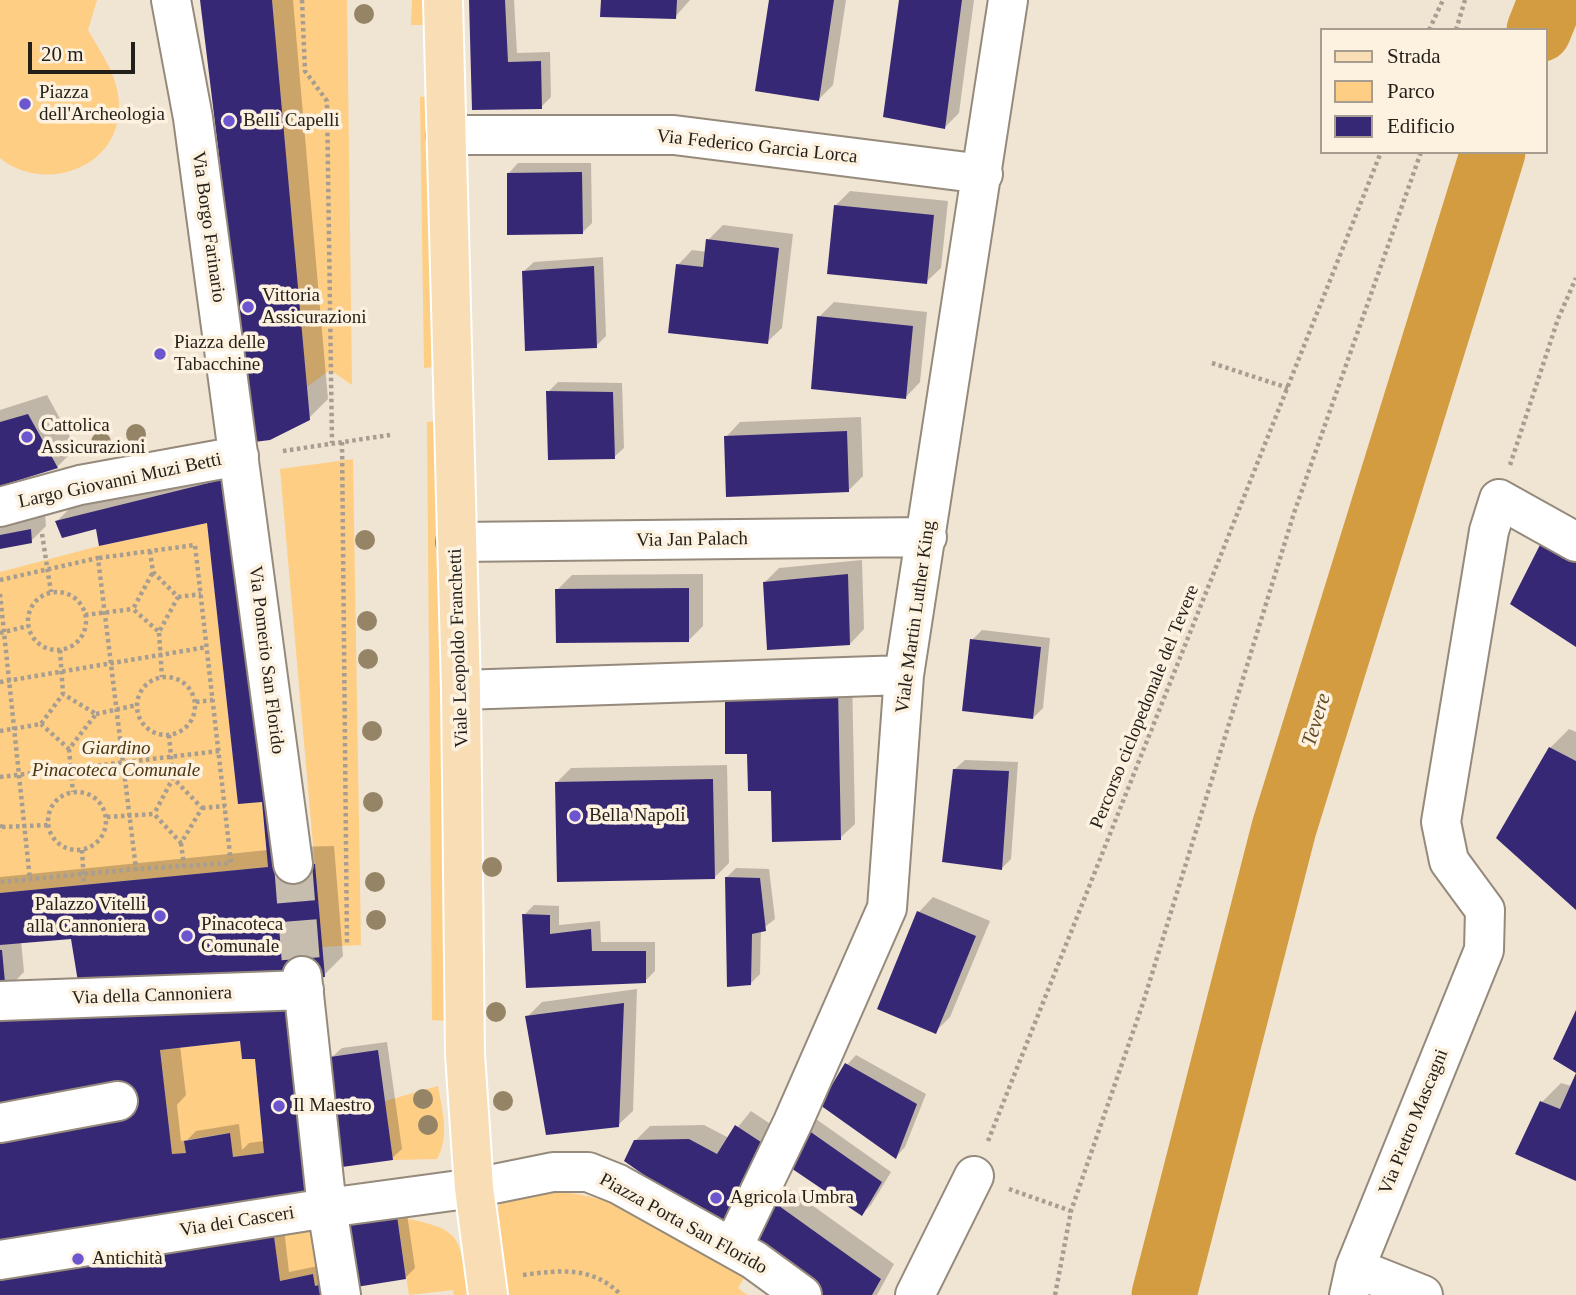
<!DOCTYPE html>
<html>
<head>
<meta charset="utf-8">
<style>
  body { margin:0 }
  #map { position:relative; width:1576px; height:1295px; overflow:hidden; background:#f0e4d3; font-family:Georgia,serif }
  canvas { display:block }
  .legend { position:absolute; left:1320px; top:28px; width:228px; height:126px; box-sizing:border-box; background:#fdf1e0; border:2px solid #a69d90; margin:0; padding:9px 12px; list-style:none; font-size:21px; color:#231f19 }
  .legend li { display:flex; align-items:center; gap:14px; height:35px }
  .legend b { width:35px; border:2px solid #a69d90 }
  .scale { position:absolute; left:28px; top:42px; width:107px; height:32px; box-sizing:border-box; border:4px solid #231f19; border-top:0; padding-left:9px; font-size:21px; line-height:24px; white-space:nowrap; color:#231f19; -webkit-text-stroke:5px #fdf1e0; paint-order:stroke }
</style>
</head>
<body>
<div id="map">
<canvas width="1576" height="1295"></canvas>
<ul class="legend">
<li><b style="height:9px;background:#f9deb5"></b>Strada</li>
<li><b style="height:19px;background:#fece84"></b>Parco</li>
<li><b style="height:19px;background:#372875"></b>Edificio</li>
</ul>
<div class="scale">20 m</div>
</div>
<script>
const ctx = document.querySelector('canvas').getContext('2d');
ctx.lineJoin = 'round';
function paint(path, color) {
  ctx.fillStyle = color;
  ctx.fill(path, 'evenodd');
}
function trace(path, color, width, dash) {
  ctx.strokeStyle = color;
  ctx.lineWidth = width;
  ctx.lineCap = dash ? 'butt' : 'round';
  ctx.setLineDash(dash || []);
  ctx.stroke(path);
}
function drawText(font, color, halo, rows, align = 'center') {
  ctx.font = font + ' Georgia,serif';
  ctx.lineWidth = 7;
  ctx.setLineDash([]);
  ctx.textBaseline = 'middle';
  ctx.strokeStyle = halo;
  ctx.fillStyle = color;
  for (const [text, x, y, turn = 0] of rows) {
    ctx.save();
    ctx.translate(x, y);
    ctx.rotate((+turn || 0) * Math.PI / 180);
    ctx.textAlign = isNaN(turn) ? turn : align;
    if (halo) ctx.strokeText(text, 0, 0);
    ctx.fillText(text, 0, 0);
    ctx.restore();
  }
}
paint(new Path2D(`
  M0 0H97L88 30C101 53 119 77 119 105 121 167 45 195 0 158Z
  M272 0H347L352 385 330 370 307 387Z
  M412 0H427V25H411Z
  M430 96 435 367 424 368 420 97Z
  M441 421 446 1021 432 1020 427 422Z
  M353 459 361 945 322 947 280 469Z
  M207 523 238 803 262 802 268 867 0 893V572L99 546Z
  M240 1041 242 1059H255L264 1153 233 1157 229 1133 185 1140 186 1153 172 1154 160 1050Z
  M438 1086C442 1111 450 1136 437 1159L393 1160 385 1101Z
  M563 1192C635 1201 685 1236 748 1271L738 1288 747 1295H503C498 1270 477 1212 508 1199 524 1193 546 1195 563 1192Z
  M397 1216C464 1231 456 1231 471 1295H454L453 1290 409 1295Z
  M273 1229H311L323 1284 315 1286 313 1274 280 1281Z`), '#fece84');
paint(new Path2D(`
  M202 0H293L328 399 309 418Z
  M471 0H514L517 53 550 52 551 97 541 107 473 108Z
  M603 0H690L675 17Z
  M771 0H846L833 85 818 100Z
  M901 0H974L959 113 945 127Z
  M518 163H591L592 223 582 233 509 173Z
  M850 191 948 201 941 268 926 282 835 206Z
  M723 225 793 234 782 328 767 342 678 265 692 250 707 252 708 240Z
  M603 257 606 336 596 346 524 271 534 262Z
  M834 302 927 312 920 382 906 397 819 317Z
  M558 382 622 383 624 448 614 457 548 392Z
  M47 395 76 448 57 467 0 484V410Z
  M861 417 863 476 849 490 726 437 740 422Z
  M248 463 293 847 334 846 343 956 324 975 305 983 321 1181 0 1249 81 988 73 937 21 941 24 972 5 991 0 992V877L268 850 264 800 209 521 97 527 57 521 71 507ZM245 1038 256 1057 264 1141 249 1143 242 1150 239 1124 196 1131 187 1140 181 1141 177 1105 186 1095 180 1046Z
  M45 515 46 526 31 541 0 548V524Z
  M862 560 864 629 850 644 765 582 779 568Z
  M703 574V626L689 640 557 590 572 575Z
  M982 630 1050 638 1043 708 1033 718 972 640Z
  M852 674 855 824 840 838 773 787 749 753Z
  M1569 729 1576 732V908L1550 748Z
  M965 760 1018 762 1011 859 1002 868 955 769Z
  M727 765 729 863 714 878 556 783 571 768Z
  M736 868 769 869 775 919 761 930 760 974 750 984 727 877Z
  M933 897 990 921 950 1017 935 1032 919 912Z
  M534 905 559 906V925L600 921 601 942H655V971L645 981 527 987 524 915Z
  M637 989 633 1111 618 1125 527 1017 542 1002Z
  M387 1042 402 1149 392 1158 332 1057 342 1048Z
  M856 1055 926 1094 905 1147 896 1157 847 1065Z
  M1576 1076V1179L1542 1102 1561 1083 1571 1086Z
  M751 1111 784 1133 743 1217 635 1141 650 1126 704 1125 729 1138Z
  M816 1119 891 1172 871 1205 862 1214 807 1129Z
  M784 1185 894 1264 877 1295H816L744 1244Z
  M406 1207 415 1268 406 1277 347 1224Z
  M283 1220 289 1272 323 1265 337 1295H0Z`), '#0003');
trace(new Path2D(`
  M1539 30 1551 0
  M1164 1295 1284 828 1493 152`), '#d39c40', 65);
paint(new Path2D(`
  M200 0H272L310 420 270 440 254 442Z
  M469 0H505L508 62 541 61 542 109 472 110Z
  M601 0H677L676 19 600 17Z
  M769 0H834L819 101 755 91Z
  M899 0H962L945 129 883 117Z
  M582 172 583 234 507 235V173Z
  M834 205 934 215 927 284 827 274Z
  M706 239 779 248 768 344 668 333 676 264 703 267Z
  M594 266 597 348 525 351 522 271Z
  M817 316 913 326 906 399 811 389Z
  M546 391 613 392 615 459 548 460Z
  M28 414 58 468 0 486V422Z
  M847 431 849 492 726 497 724 436Z
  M233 477 293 864H315L325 977 79 988 71 939 0 945V893L268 867 262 802 238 804 207 523 99 546 96 529 62 538 55 521Z
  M31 529 32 543 0 549V535Z
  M1545 535 1576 556V647L1510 604Z
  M848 574 850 645 767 650 763 582Z
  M689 588V642L556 643 555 589Z
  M970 639 1041 647 1033 719 962 711Z
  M838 688 841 840 772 842 771 791H748L747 754H725V694Z
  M1549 747 1576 761V910L1496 838Z
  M953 769 1009 771 1002 870 942 862Z
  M713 779 715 879 557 882 555 782Z
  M725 877 760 878 766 931 752 934 751 985 727 987Z
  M917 911 976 936 936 1034 877 1009Z
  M522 914 550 915V934L591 929 592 951H646V983L526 988Z
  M0 950H2L6 993H0Z
  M286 1001 307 1198 0 1251V1009ZM240 1041 242 1059H255L264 1153 233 1157 230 1133 184 1141 186 1153 172 1154 160 1050Z
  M624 1003 619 1127 546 1135 525 1016Z
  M1576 1010V1181L1515 1154 1540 1101 1560 1109 1576 1073 1553 1059Z
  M378 1050 393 1160 342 1167 330 1057Z
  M845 1063 917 1104 896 1159 820 1105Z
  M735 1125 770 1148 729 1234 624 1161 634 1140 689 1139 717 1154Z
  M805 1128 882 1182 862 1216 785 1164Z
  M768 1198 881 1279 872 1295H814L742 1245Z
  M397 1216 406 1279 356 1287 346 1224Z
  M273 1229 280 1281 313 1274 315 1286 323 1284 326 1295H0V1270Z`), '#372875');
trace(new Path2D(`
  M293 864 302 976`), '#c7bdae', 38, [38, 19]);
const minor = new Path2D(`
  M171 0 193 118 293 864
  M446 135H674L983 174
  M0 507 80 485 239 456
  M456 542 927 537
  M461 690 904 675
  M302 976 327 1208 341 1295
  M0 1001 304 990
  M0 1123 118 1101
  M733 1247 793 1122 887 908 904 675 1008 0
  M0 1260 327 1208 474 1188 553 1172H588L618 1184 754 1260 802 1295
  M1355 1268 1423 1295
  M915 1295 974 1176
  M1349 1295 1355 1268 1484 950 1485 910 1449 861 1441 822 1489 531 1499 499 1576 542`);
const major = new Path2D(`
  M443 0 461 690 465 1054 474 1188 488 1295`);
trace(minor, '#958a7b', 42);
trace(major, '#fff', 42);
trace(new Path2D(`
  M302 0 305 71 327 101 332 443
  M1429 30 1443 0
  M1456 30 1465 0
  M1212 363 1288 388
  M342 442 347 945
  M283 451 390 435
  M1510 465 1558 319 1576 278
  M42 534 51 592
  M150 551 153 572 178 597 159 632 133 609 153 572
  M99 558 195 545 231 863 136 869
  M0 580 98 558 136 869 0 882
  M28 621a29 29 0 1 1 58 0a29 29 0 1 1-58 0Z
  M0 594 30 880
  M178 597 201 594
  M85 615 133 609
  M0 633 28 626
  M159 633 162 677
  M60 650 63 694
  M137 706a29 29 0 1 1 58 0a29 29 0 1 1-58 0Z
  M0 682 207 647
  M196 702 213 700
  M96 714 137 705
  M0 731 41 724 63 694 96 714 69 749 41 724
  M169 735 173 778
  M69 749 73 792
  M0 777 219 751
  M48 821a29 29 0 1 1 58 0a29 29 0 1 1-58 0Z
  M202 808 225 806
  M107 817 154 814 181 843 202 808 173 778 154 814
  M0 825 2 827 0 831
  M2 827 49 825
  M181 843 184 866
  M82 850 84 883
  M988 1141 1381 152
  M1009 1189 1071 1211
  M523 1275C561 1270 593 1266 621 1295
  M1055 1295 1071 1211 1143 1003 1294 513 1421 152`), '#a79e91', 4.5, [3.5, 3.5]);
trace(minor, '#fff', 38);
trace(major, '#f9deb5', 38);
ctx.fillStyle = '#968467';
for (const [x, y] of [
  [364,14],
  [136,434],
  [101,442],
  [365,540],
  [367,621],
  [368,659],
  [372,731],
  [373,802],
  [492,867],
  [375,882],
  [376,920],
  [496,1012],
  [423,1099],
  [503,1101],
  [428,1125]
]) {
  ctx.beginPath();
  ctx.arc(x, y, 10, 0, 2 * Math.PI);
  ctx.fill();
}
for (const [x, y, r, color] of [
  [25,104,7,"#6c56d0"],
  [229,121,7,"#6c56d0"],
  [248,307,7,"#6c56d0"],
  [160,354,7,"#6c56d0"],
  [27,437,7,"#6c56d0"],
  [575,816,7,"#6c56d0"],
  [160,916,7,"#6c56d0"],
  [187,936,7,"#6c56d0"],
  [279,1106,7,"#6c56d0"],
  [716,1198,7,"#6c56d0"],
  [78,1259,7,"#6c56d0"]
]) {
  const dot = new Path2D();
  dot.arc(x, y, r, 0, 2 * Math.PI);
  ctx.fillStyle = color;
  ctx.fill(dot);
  trace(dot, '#fdf1e0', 2.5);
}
drawText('19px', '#231f19', '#fdf1e0', [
  ["Piazza",39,93],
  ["dell'Archeologia",39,115],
  ["Belli Capelli",243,121],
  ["Vittoria",262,296],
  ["Assicurazioni",262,318],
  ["Piazza delle",174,343],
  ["Tabacchine",174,365],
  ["Cattolica",41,426],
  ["Assicurazioni",41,448],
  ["Bella Napoli",589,816],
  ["Palazzo Vitelli",146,905,"right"],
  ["alla Cannoniera",146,927,"right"],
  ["Pinacoteca",201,925],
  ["Comunale",201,947],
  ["Il Maestro",293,1106],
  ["Agricola Umbra",730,1198],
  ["Antichità",92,1259]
], 'left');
drawText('19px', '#231f19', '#fdf1e0', [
  ["Via Federico Garcia Lorca",757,147,6],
  ["Via Borgo Farinario",208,227,82],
  ["Largo Giovanni Muzi Betti",120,481,-12],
  ["Via Jan Palach",692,540,-1],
  ["Viale Martin Luther King",916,617,-82],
  ["Viale Leopoldo Franchetti",459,648,-92],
  ["Via Pomerio San Florido",266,660,83],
  ["Percorso ciclopedonale del Tevere",1145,707,-68],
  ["Via della Cannoniera",152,996,-2],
  ["Via Pietro Mascagni",1414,1122,-68],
  ["Via dei Casceri",237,1222,-9],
  ["Piazza Porta San Florido",683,1224,29]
]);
drawText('italic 19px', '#4d360f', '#fdf1e0', [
  ["Giardino",116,749],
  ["Pinacoteca Comunale",116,771]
]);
drawText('italic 21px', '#644c27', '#fdf1e0', [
  ["Tevere",1317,720,-73]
]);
</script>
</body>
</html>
